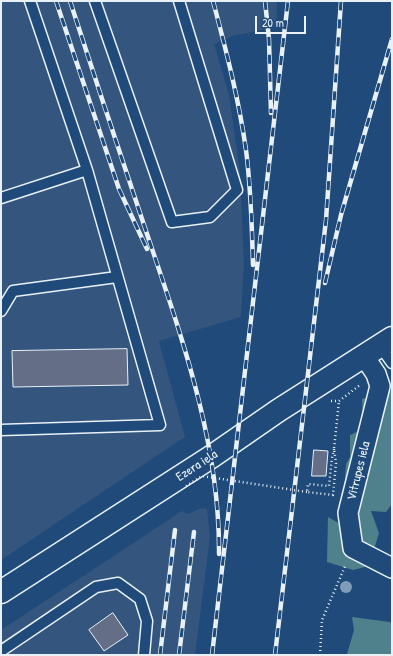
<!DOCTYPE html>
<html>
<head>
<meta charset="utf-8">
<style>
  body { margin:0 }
  #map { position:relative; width:393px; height:656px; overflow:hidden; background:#1f4a7a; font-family:"Patrick Hand",sans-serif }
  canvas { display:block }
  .frame { position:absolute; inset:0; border:2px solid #e8f1f8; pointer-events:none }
  .scale { position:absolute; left:255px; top:16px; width:51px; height:18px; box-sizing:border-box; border:2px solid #e8f1f8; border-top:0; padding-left:5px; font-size:12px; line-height:14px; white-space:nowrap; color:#e8f1f8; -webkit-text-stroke:3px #1f4a7a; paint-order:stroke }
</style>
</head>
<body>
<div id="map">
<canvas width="393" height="656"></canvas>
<div class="frame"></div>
<div class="scale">20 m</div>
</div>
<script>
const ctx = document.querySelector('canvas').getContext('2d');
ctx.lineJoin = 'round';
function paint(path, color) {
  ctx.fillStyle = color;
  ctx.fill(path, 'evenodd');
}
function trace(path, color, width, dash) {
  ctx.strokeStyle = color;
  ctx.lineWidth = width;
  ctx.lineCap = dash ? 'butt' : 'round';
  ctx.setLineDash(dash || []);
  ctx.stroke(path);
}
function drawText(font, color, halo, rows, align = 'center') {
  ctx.font = font + ' "Patrick Hand",sans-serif';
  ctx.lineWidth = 4;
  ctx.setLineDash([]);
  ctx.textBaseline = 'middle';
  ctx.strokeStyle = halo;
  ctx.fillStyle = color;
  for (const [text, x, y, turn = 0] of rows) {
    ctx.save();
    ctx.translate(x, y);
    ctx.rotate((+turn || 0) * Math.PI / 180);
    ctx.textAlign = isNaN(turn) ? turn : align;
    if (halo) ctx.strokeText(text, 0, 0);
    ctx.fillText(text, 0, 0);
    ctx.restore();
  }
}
paint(new Path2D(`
  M1 1H277L276 27 233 36 214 44 229 95 240 172 244 263 241 317 159 341 185 437 1 560Z
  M201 508 207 509 210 537 195 655H1V630L182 511 188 514Z`), '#34557e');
paint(new Path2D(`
  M392 390V504L386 512 371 511 379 533 369 566 353 570 327 562 328 517 342 525 345 478 346 464 350 457V435L363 429 362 399Z
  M352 617 390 622 392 625V655L347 654 354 630Z`), '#4f818d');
const building = new Path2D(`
  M127 349 128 385 13 387 12 351Z
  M314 450 328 451 326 476H312Z
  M113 613 128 635 104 651 89 630Z`);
paint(building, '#656e87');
trace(building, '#e8f1f8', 1);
const service = new Path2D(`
  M95 1 172 222 210 217 237 190 179 1
  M1 198 87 170 30 1
  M1 311 13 291 117 277
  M380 346 392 363
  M1 430 160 425 87 170
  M1 651 96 587 118 583 140 599 147 621 144 655`);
const minor = new Path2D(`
  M364 356 376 374 380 386 348 513 353 548 392 568`);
const tertiary = new Path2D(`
  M1 592 211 457 279 410 392 338`);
trace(service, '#e8f1f8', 13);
trace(minor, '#e8f1f8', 22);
trace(tertiary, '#e8f1f8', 25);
trace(new Path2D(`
  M331 401H339L360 385
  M334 449 332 458 329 486 308 484 307 492 333 495 336 463 334 449 339 401
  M320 655 322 620 346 564`), '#e8f1f8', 2.5, [1, 3]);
trace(service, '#1f4a7a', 10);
trace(minor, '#1f4a7a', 19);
trace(tertiary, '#1f4a7a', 22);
const rail = new Path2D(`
  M56 1 119 189 147 249
  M70 1C95 78 120 154 146 231 181 335 220 442 219 554
  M213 1C226 50 239 100 246 150 251 188 252 227 253 265
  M265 1 269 39 271 113
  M325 283 341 215 392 39
  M160 655 175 530
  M179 655 194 532
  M212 655 288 1
  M275 655 326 220 341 1`);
trace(rail, '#e8f1f8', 4.5);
trace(rail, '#1f4a7a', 3, [9]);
trace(new Path2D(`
  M186 486 202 476 307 492`), '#e8f1f8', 2.5, [1, 3]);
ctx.fillStyle = '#819cb6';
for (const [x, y] of [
  [346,587]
]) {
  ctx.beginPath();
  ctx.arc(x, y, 6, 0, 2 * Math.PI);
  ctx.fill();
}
drawText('13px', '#e8f1f8', '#1f4a7a', [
  ["Ezera iela",197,466,-33],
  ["Vitrupes iela",359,471,-76]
]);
</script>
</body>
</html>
